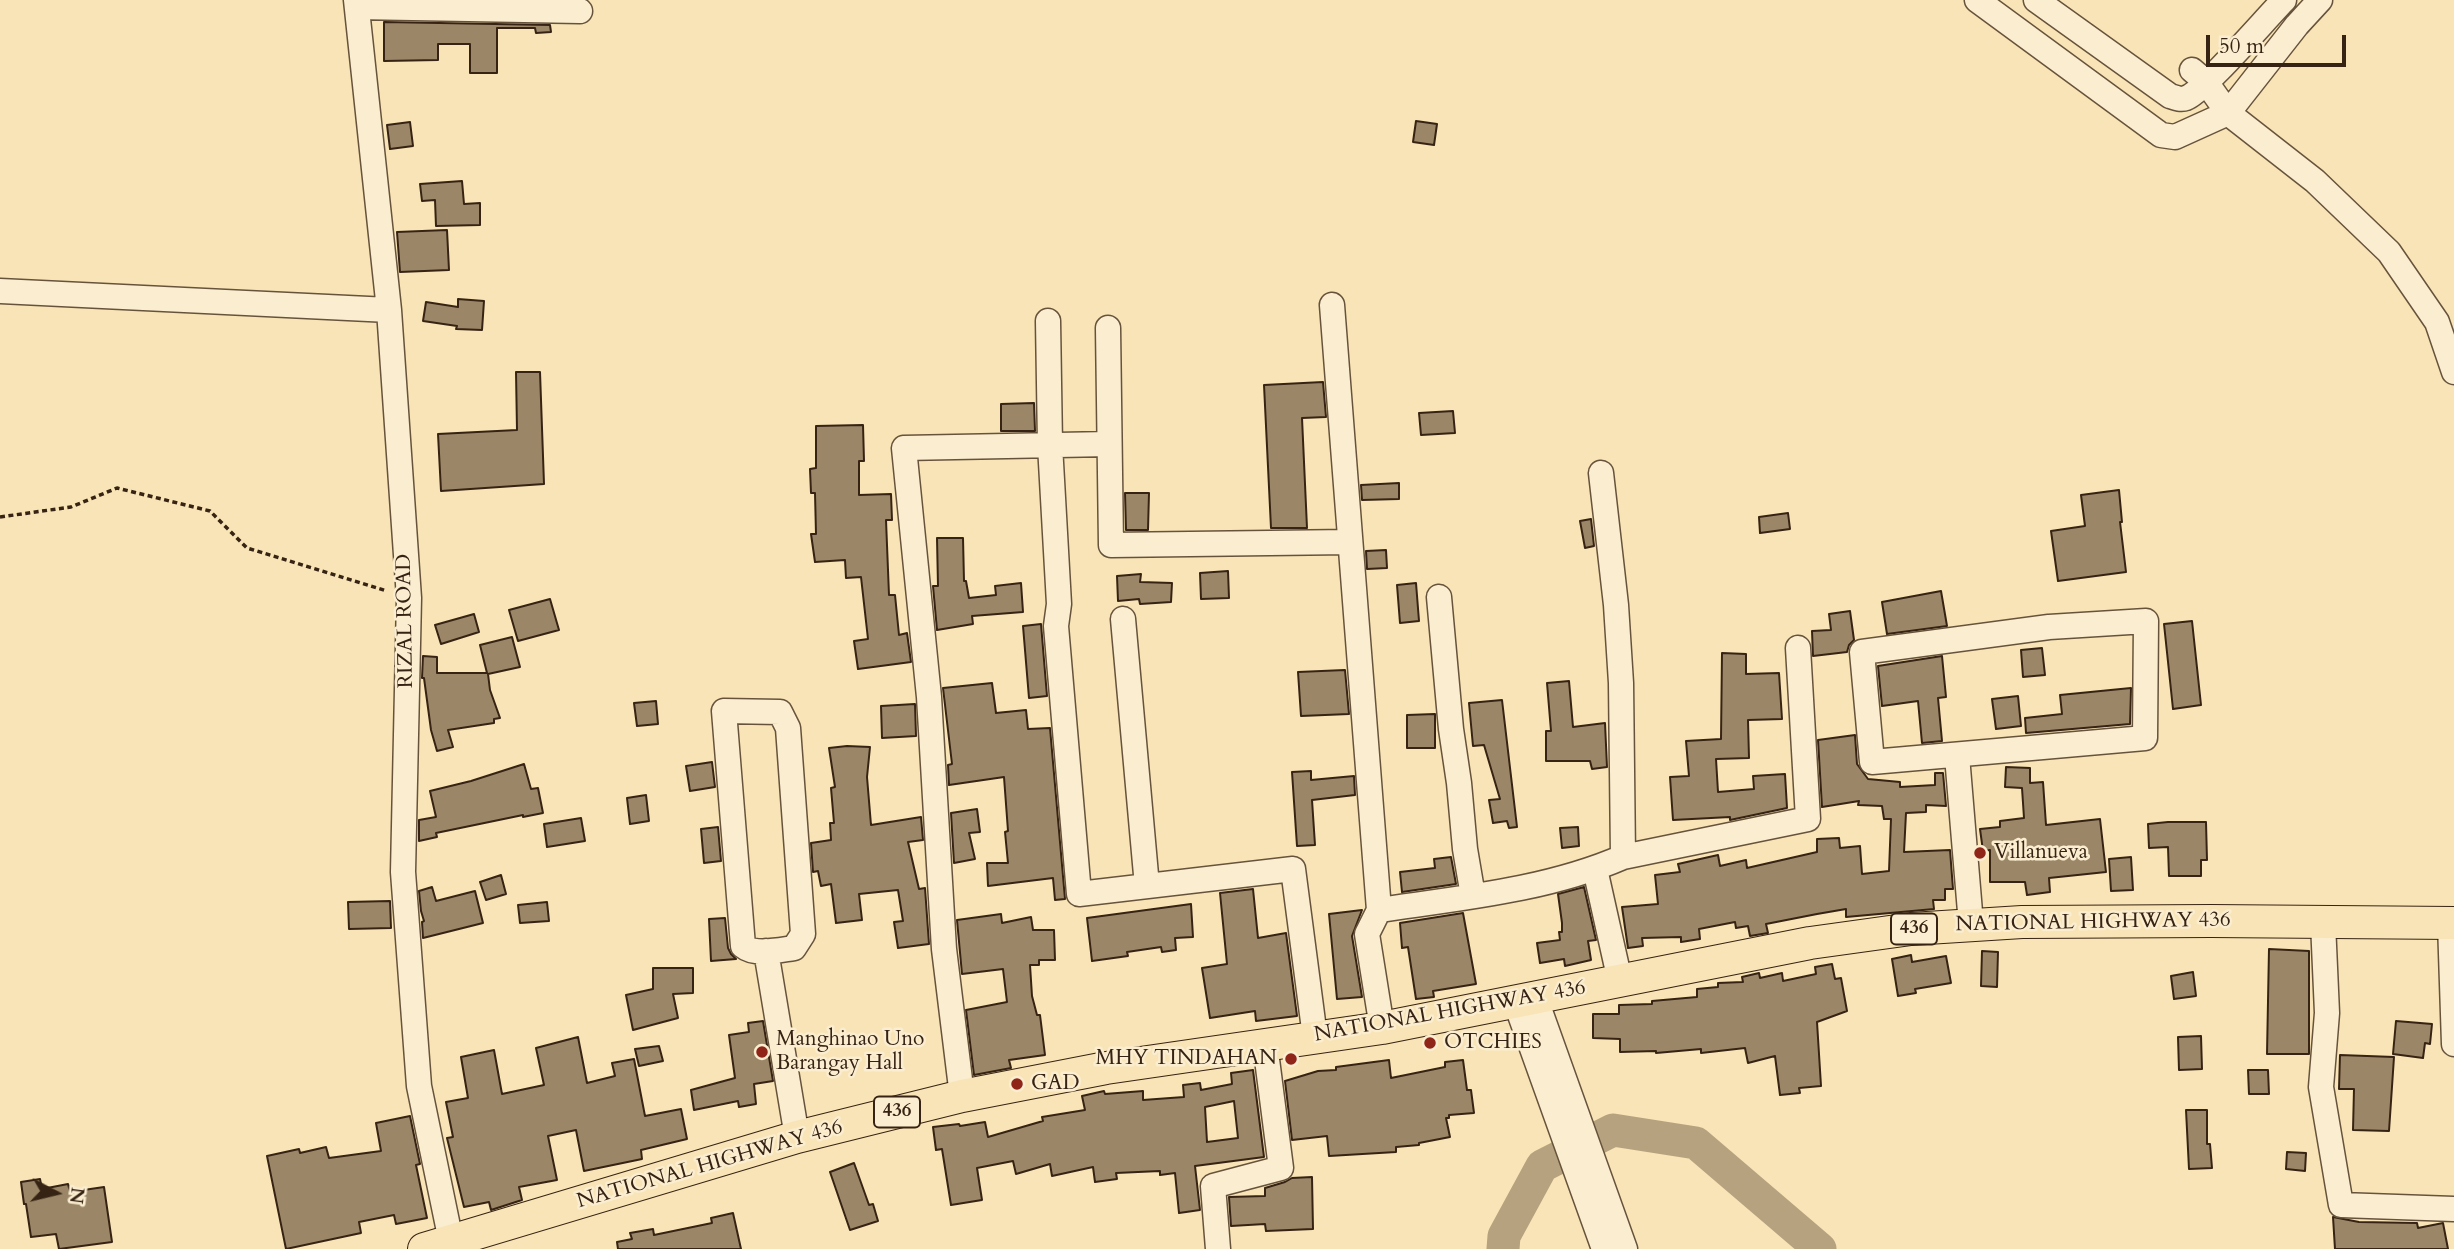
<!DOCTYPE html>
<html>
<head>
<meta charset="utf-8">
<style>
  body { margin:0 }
  #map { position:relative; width:2454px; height:1249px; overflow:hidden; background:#f8e4b6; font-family:Cardo,serif }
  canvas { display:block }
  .north { position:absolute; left:21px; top:1158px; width:70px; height:70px; -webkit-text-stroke:5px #faedd0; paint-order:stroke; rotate:97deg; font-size:19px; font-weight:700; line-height:28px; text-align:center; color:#372313 }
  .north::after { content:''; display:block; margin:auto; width:24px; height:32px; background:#372313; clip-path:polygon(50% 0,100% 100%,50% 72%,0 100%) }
  .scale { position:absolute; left:2206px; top:35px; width:140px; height:32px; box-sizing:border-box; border:4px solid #372313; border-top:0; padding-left:9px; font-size:21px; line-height:24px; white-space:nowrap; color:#372313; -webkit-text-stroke:5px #faedd0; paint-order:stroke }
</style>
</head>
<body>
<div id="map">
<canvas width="2454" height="1249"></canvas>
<div class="north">N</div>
<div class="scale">50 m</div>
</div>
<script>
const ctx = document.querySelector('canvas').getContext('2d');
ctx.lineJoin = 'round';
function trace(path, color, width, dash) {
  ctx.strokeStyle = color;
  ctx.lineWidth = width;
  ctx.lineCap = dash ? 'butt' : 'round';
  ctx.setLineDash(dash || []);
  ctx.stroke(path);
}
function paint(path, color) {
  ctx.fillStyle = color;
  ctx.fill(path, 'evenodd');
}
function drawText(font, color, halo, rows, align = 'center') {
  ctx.font = font + ' Cardo,serif';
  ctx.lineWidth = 5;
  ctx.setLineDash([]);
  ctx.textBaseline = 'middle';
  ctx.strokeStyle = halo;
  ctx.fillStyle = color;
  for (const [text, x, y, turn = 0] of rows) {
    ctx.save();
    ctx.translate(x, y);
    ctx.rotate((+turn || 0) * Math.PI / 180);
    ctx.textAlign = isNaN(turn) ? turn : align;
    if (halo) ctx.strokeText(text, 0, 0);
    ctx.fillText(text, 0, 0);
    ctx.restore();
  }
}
trace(new Path2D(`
  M1503 1249 1504 1236 1542 1166 1613 1130 1696 1143 1820 1249`), '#b6a27f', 33);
const building = new Path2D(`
  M384 22 550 25 551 32 536 33 535 28H497V73H470V44H438V60L384 61Z
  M1416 121 1437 124 1434 145 1413 142Z
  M410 122 413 146 390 149 387 125Z
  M462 181 464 204 480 203V225L436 226 435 200 422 201 420 184Z
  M447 230 449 270 400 272 397 232Z
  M458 299 484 301 482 330 456 329 457 326 423 321 426 302 458 307Z
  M516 372H540L544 484 441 491 438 434 517 430Z
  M1323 382 1326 417 1302 418 1307 528H1271L1264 385Z
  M1034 403 1035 431H1001V404Z
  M1453 411 1455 433 1421 435 1419 413Z
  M863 425 864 461H859V495L891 494 892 520H886L889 595H895L899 635 907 633 911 662 858 669 854 641 868 639 861 577 846 578 845 560 815 562 811 534H816L815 493H811L810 469 816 468V426Z
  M1399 483V499L1362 500 1361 485Z
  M2119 490 2122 522H2120L2126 572 2058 581 2051 531 2085 526 2081 495Z
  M1125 493H1149L1148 530H1126Z
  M1788 513 1790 529 1760 533 1759 517Z
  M1591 519 1594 546 1585 548 1580 521Z
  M937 538H963L964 581H966L969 598 996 595 995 586 1021 583 1023 612 972 616 973 624 937 630 933 586H938Z
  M1386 550 1387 568 1367 569 1366 551Z
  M1228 571 1229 598 1201 599 1200 573Z
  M1141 574 1140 582 1172 583 1171 602 1140 604 1139 599 1118 601 1117 576Z
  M1416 583 1419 621 1400 623 1397 585Z
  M1941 591 1947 626 1887 634 1882 602Z
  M550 599 559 630 518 641 509 610Z
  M1850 611 1854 640 1849 645 1847 652 1813 656 1812 631 1831 630 1829 614Z
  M474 614 479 632 441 644 435 625Z
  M2192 621 2201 705 2173 709 2164 624Z
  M1041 624 1047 696 1029 698 1023 626Z
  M512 637 520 667 488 674 490 690 500 718 494 719V723L448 730 453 747 437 751 431 730 424 678H422L423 656 437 657V673H487L480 645Z
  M2042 648 2045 675 2023 677 2021 650Z
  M1722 653 1746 654V674L1779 673 1782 719 1748 720 1749 758 1716 759 1718 792 1754 789 1753 776 1785 774 1787 808 1730 820V817L1673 820 1670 777 1689 776 1686 741 1721 739Z
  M1942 656 1946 697 1938 698 1942 741 1922 743 1918 701 1882 706 1878 666Z
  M1345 670 1349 714 1301 716 1298 672Z
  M1569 681 1573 727 1605 723 1607 767 1592 769 1590 761H1546V731H1551L1547 683Z
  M992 683 996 713 1026 710 1028 729 1050 728 1065 899 1055 900 1053 878 988 886 987 863H1008L1005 832 1008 831 1004 777 949 785 948 765 952 764 943 688Z
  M2131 688 2130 724 2026 733 2025 718 2062 714 2060 695Z
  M2018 696 2021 726 1996 729 1992 699Z
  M1502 700 1517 827 1509 828 1507 821 1493 823 1489 800 1500 799 1484 745 1473 746 1469 703Z
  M656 701 658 724 637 726 634 703Z
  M915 704 916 736 882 738 881 706Z
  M1435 714V748H1407V715Z
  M1855 735 1857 764 1868 779 1900 782V787L1935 785V773H1943L1946 806 1926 805V812L1906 813 1904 852 1950 850 1953 889H1945V900H1933L1934 909 1846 917V909L1817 914 1766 924 1768 933 1750 936 1748 926 1736 928 1735 922 1699 929 1700 939 1681 942V937L1642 938 1643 946 1628 948 1622 907 1658 904 1655 875 1680 872 1678 864 1718 855 1720 866 1746 860 1747 868 1817 852V839L1839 838 1840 848 1860 846 1862 874 1889 871 1891 819H1884L1882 806 1858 805 1859 801 1822 807 1818 740Z
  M847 746 870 747 867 777 871 825 921 817 923 840 908 842 919 889 925 888 929 944 898 948 894 922 903 921 898 890 859 894 862 920 836 923 831 884 821 886 818 871 813 872 811 843 831 840 830 823H834L831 788 835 787 829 748Z
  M712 762 715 787 690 791 686 766Z
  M524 764 531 789 538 788 543 813 523 817V815L436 833 437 837 419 841V820L436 817 430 791 471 781Z
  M2006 767 2030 768V783L2043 782 2046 825 2100 819 2106 872 2049 878 2050 892 2027 895 2025 882H1990V850L1983 851 1980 829 2000 827V821L2024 818 2022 788 2005 787Z
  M1311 771V780L1354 776 1355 795 1312 800 1315 845 1297 846 1292 772Z
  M646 795 649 821 630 824 627 798Z
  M977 809 980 832 969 833 975 859 954 863 951 813Z
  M581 818 585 841 547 847 544 824Z
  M2168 822H2206L2207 860H2201V876H2169L2168 847 2149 848 2148 824Z
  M718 827 721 861 704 863 701 829Z
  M1578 827 1579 846 1562 848 1560 828Z
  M1451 857 1456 884 1402 892 1400 872 1435 868 1434 859Z
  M2131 857 2133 890 2111 891 2109 859Z
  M501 875 506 894 486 900 480 882Z
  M432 887 436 901 475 891 483 923 423 938 422 922 424 921 421 911 419 891Z
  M1584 887 1596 940 1588 941 1591 960 1565 966 1564 959 1540 963 1537 943 1560 940 1559 932H1562V923L1558 894Z
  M1253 889 1258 938 1286 933 1297 1016 1256 1021 1255 1011 1210 1018 1202 968 1227 964 1220 893Z
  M390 901 391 928 349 929 348 902Z
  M547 902 549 921 520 923 518 905Z
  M1191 904 1193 937 1175 938 1176 950 1162 952 1161 947 1127 952 1128 956 1092 961 1087 918Z
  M1362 910 1352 936 1362 997 1337 999 1329 914Z
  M1463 913 1476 984 1433 991 1434 997 1416 999 1408 947 1402 948 1400 923Z
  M1001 914 1002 923 1031 917 1033 930H1054L1055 960H1039V965H1030L1032 996 1037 1015H1040L1045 1055 1009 1060 1011 1068 974 1075 966 1010 1007 1002 1003 969 962 974 957 920Z
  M725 918 728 948 731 954 736 959 711 961 709 919Z
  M2269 949 2309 951V1054H2267Z
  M1982 951 1998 952 1997 987 1981 986Z
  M1911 955 1912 962 1946 956 1951 983 1915 989 1916 993 1898 996 1892 959Z
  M1832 964 1835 979 1841 978 1847 1011 1817 1022 1821 1086 1799 1088 1800 1093 1780 1095 1775 1056 1748 1063 1745 1048 1701 1053V1049L1656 1053V1051L1620 1052V1039L1593 1038V1014H1619V1005L1652 1004V1001L1697 997V989L1718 987V983L1743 982 1742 977 1759 973 1760 978 1782 973 1783 981 1816 974 1815 967Z
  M653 968H693V993L673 994 678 1018 633 1030 626 995 653 989Z
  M2193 972 2196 996 2174 999 2171 976Z
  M763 1021 773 1081 754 1084 756 1104 739 1107 738 1101 694 1110 691 1090 735 1078 729 1035 749 1032 748 1023Z
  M2396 1021 2432 1024 2430 1044 2425 1043 2423 1058 2393 1054Z
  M2201 1036 2202 1069 2179 1070 2178 1037Z
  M578 1037 587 1083 615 1076 612 1063 634 1059 645 1116 681 1109 687 1139 641 1150 642 1159 584 1171 576 1130 548 1136 557 1180 519 1187 522 1200 491 1210 489 1202 464 1207 447 1138 453 1137 446 1102 468 1098 461 1057 494 1050 502 1094 544 1085 536 1048Z
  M659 1046 663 1061 639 1066 635 1049Z
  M2340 1055 2394 1057 2389 1131 2353 1130 2354 1089H2339Z
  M1389 1060 1391 1078 1445 1067V1062L1463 1060 1467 1090H1471L1474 1113 1449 1115V1118H1446L1450 1137 1419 1143V1145L1396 1147V1152L1329 1156 1327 1136 1292 1140 1285 1081 1318 1071 1336 1070V1067Z
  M1253 1070 1264 1157 1195 1166 1200 1210 1179 1213 1175 1173 1160 1175V1171L1116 1173 1117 1179 1095 1182 1093 1167 1052 1176 1050 1164 1016 1174 1013 1161 977 1168 982 1200 951 1205 942 1149 936 1150 933 1127 959 1124 960 1126 985 1122 988 1137 1043 1121 1042 1117 1085 1110 1082 1096 1104 1091 1105 1094 1143 1091V1100L1184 1097 1183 1085 1200 1083 1201 1090 1232 1084 1231 1073ZM1234 1101 1238 1138 1207 1142 1205 1107Z
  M2248 1070H2268L2269 1094H2249Z
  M2186 1110H2207V1144H2210L2212 1168 2189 1169Z
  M410 1116 420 1164 416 1165 427 1218 396 1224 394 1215 359 1222 361 1233 286 1249 267 1156 299 1149 300 1153 326 1147 329 1158 381 1151 376 1123Z
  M2287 1152 2306 1153 2305 1171 2286 1169Z
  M854 1163 869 1205 873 1204 878 1221 850 1230 830 1172Z
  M1312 1177 1313 1229 1266 1231 1265 1224 1231 1226 1229 1197 1265 1196V1188L1285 1182 1292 1178Z
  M40 1179 42 1189 68 1184 70 1192 104 1187 112 1242 59 1249 56 1234 31 1237 26 1204H24L21 1182Z
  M733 1213 741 1249H618L617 1242 632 1239 630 1233 653 1229 654 1235 712 1223 711 1218Z
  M2333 1217 2359 1222 2417 1223 2418 1228 2443 1223 2448 1249H2335Z`);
paint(building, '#9b8768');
trace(building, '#372313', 2);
const minor = new Path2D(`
  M356 0 389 310 409 598 403 872 419 1086 451 1241
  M1977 0 2161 135 2175 137 2228 113 2297 25 2320 0
  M2036 0 2170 96C2176 98 2181 100 2186 98 2202 93 2267 17 2284 0
  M357 7 580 11
  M2192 70 2206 82 2228 113 2315 181 2389 252 2437 322 2454 372
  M0 291 389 310
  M1332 305 1379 910 1367 934 1382 1028
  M1048 321 1050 445 1059 604 1056 626 1079 894 1293 869 1315 1037
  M1108 328 1111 545 1349 542
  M1601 473 1616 605 1621 683 1623 857
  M1439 597 1451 729 1459 783 1465 849 1473 896
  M1123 619 1147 886
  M2146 621 2145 738 1872 762 1862 652 2049 627Z
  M724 711 780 712 788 728 803 934 794 948C779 950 755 956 743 946Z
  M1957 756 1971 924
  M1595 869 1620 981
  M1379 910C1461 898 1547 890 1623 857L1808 819 1798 648
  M2323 923 2327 1013 2321 1087 2341 1205 2454 1209
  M2450 923 2454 1044
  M766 951 797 1137
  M1535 997 1625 1249
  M1515 1001 1604 1249
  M962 1096 944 949 929 697 904 448 1109 444
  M1218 1249 1213 1186 1281 1168 1265 1044`);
const major = new Path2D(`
  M424 1249 797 1137 962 1096 1106 1068 1382 1028 1810 943 1911 929 2022 922 2211 921 2454 923`);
trace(minor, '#67533c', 27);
trace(major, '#372313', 34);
trace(new Path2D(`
  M0 517 71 507 117 488 210 511 247 548 387 591`), '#372313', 3.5, [5, 3.5]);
trace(minor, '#faedd0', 24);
trace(major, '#f8e4b6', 32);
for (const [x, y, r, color] of [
  [1980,853,7,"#8f2418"],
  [1430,1043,7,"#8f2418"],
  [762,1052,7,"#8f2418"],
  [1291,1059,7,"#8f2418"],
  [1017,1084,7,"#8f2418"]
]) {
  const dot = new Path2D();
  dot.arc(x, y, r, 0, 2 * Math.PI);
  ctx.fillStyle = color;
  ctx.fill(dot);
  trace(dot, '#faedd0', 2.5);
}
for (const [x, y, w] of [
  [1914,929,46],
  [897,1112,46]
]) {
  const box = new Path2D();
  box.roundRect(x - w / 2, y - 15.5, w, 31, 5);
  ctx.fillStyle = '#faedd0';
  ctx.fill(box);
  trace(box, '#372313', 2);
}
drawText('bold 19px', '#372313', null, [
  ["436",1914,929],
  ["436",897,1112]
]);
drawText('21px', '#372313', '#faedd0', [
  ["RIZAL ROAD",406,621,-91],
  ["NATIONAL HIGHWAY 436",2093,923,-1],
  ["NATIONAL HIGHWAY 436",1450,1012,-10],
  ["NATIONAL HIGHWAY 436",710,1165,-16]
]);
drawText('21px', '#372313', '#faedd0', [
  ["Villanueva",1994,853],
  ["Manghinao Uno",776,1040],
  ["Barangay Hall",776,1064],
  ["OTCHIES",1444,1043],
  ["MHY TINDAHAN",1277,1059,"right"],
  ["GAD",1031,1084]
], 'left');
</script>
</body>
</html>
